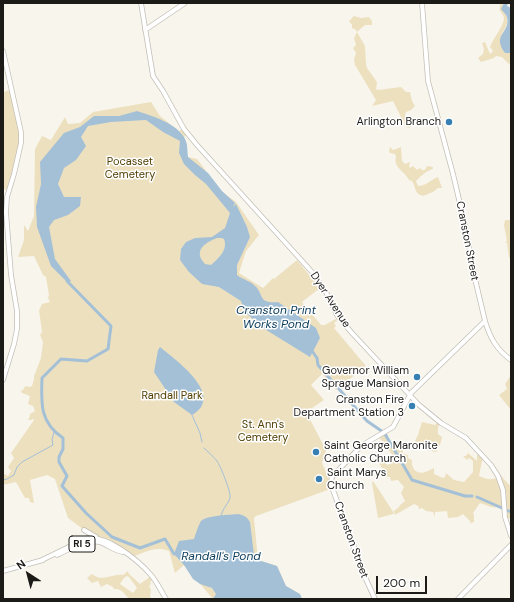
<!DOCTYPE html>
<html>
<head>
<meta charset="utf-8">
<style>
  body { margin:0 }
  #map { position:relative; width:514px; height:602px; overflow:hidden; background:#f8f5ed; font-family:"DM Sans",sans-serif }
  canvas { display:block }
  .frame { position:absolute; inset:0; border:4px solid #1c1b18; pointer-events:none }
  .north { position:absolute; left:8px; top:554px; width:40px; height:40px; -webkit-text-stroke:3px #fff; paint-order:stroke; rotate:324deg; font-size:11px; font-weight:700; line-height:16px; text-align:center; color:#1c1b18 }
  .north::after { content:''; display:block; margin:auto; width:14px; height:18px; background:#1c1b18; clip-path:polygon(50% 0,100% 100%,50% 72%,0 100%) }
  .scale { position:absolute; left:376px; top:576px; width:51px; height:18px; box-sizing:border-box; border:2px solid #1c1b18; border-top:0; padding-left:5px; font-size:12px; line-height:14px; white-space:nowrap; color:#1c1b18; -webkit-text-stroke:3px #fff; paint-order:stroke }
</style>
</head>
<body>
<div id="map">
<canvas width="514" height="602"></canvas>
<div class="frame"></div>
<div class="north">N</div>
<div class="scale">200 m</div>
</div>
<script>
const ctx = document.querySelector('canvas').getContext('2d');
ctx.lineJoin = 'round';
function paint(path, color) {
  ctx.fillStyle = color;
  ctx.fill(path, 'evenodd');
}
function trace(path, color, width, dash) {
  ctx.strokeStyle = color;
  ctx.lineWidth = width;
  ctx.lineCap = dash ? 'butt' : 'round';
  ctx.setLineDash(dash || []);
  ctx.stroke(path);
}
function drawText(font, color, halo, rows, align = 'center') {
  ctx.font = font + ' "DM Sans",sans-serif';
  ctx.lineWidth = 3;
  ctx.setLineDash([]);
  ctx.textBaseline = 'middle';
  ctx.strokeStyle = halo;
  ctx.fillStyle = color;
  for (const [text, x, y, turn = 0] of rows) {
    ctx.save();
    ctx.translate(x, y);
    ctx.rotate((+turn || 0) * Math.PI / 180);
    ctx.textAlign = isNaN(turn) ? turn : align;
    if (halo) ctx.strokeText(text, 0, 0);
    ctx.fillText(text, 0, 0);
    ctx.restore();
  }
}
paint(new Path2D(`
  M501 3H504C499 10 505 11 507 17 509 26 503 29 502 35 501 39 503 46 504 51L505 53H511V62L509 64 502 57 496 56 494 58 481 62 478 58 483 54 484 49 482 43 485 42 490 54 493 51 490 47C493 38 504 26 504 18 503 11 497 13 501 3Z
  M354 16 361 18 369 17 372 21V25H365L357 32 365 46 366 64 367 68 377 82 376 89 378 90 401 87 406 92H410L412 101 415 106 411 110 406 112 405 115 410 128 406 127 393 101 372 106 376 100 355 65 354 59 356 53 353 48 356 45 354 38 357 32 356 30 352 28V25L349 21Z
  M12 90 21 143 9 191 4 189 3 185V93L6 91Z
  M151 102 160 116 179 131 184 129 187 134 184 137 188 157 197 159 221 191 236 202 259 235 246 251 239 273 263 288 273 278 274 279 297 260 320 288 302 302 321 325H325L339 317 340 318 334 323 336 326 334 328 366 366 336 390 322 374 311 385 324 400 306 412 326 450 322 463 333 488 256 516 254 518 258 560 277 566 286 586 300 594 302 599H213L184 565 175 573 169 551C157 546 147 551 135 556L83 529 68 518 55 479 47 475 30 480 34 503 30 502 29 498H25L16 482 3 485V473L8 476 11 471 8 467 14 458 11 453 34 420 33 419 31 420H27L29 419 30 414 35 411 33 406 28 404 30 396 22 393 21 391 24 389 25 386 29 387 32 386 34 379V376L41 358 43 342 40 335 42 332 39 310 42 304 50 302 48 298 49 295 46 277 43 275 34 256 18 257 24 240V225L28 231 34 216 35 149 42 136 51 140 65 117 68 124 80 123 93 112Z
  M390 147 393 150 401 147 402 161 405 164 410 162 409 166 410 168 413 166 417 170 420 168 422 170H425L427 166 433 167V169C426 171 421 176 416 181L418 186C426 186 430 180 438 177L442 188H438L433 192 423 196C414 194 416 187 412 181L409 180C405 171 393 168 396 157L395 154 390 153 389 151Z
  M505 220H511V258H509L507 243 505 242 507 241 504 225Z
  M511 375V410L499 395 507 389 505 384Z
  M422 422 435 425 438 422 441 423 438 427V434L442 437 441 442 436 452 412 447 418 435Z
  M386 432 388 436V438L395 449 403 450V454L408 455V458L412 460C411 470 418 476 428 471 430 470 432 469 434 468V467V474L443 478 445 477 446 473 454 480 464 482 473 472V461L469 458 467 460 463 456H466L468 453 477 461V455L480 453 485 458 482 461 479 476C486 479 491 481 498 477L496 470 511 487 510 518 506 519 505 508 491 507 480 503 473 513 474 515V522L471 523V525L470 521 463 514 458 517 448 518 447 511 435 512V517L433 512 426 511 422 508 419 509 418 506 414 504 395 515 394 511 399 507 400 505 405 501 401 493 404 487 398 480 391 481 390 477H387L378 461 380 460 388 465 395 460C390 452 385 442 377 436Z
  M373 481 394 513 393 514 378 518 372 483Z
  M128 571 129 574 140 584 151 576 153 579 150 582 151 584 149 586 151 590 150 597 152 599H129C125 594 121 588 114 589L113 587 107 584 101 587 98 581 92 583 87 578 92 574C103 583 112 573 123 575ZM127 576 129 577 137 588 133 593 120 584 124 578Z`), '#ede0bf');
paint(new Path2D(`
  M504 3H508L507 6 511 8V53H505C491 34 511 33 507 17 506 14 503 12 501 9Z
  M137 111C152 116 177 123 185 139 188 145 187 150 188 157L208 173 222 191 235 203 233 207 236 204 247 227 250 237 237 265V275C242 279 250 281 254 285 265 294 257 304 278 302L316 328 320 338 310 357 263 328 244 311 241 301 219 287 202 284 189 272 180 260 181 249 186 242 195 238 212 237 225 228 230 213 206 184 195 175 184 164 179 153 180 141 163 132 146 120 111 122 88 126 81 137 86 146 76 160 64 168 58 184 64 197H81L80 206 68 215 54 220 49 227 55 259 71 281 68 283 51 266 37 227 36 207 41 184 40 162 64 133 80 127 94 116H119ZM217 238H221L224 239C228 250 219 258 211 265L205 264C193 251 204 243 217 238Z
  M160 347C176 360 226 396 192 415L174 402 154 372 158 350Z
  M238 514C244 515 247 517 250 522L254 555 258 560 277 566 286 586 300 594 302 599H213L216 594 212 588 200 584 193 579 184 565 174 554 179 541 194 539C196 533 198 526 201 521 207 515 230 515 238 514Z`), '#a4c0d7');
trace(new Path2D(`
  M192 415 200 433 202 442
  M204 448C208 452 213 456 217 461 220 465 231 492 230 497 230 502 223 507 221 516
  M3 480 7 479 14 475 17 467 22 462 53 445 52 440 54 432`), '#a4c0d7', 1);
trace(new Path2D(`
  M67 281 111 326 108 349 87 361 61 359 42 378C41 404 40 423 63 438V449L59 457V462L67 476 62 486 86 513 112 537 140 548 165 539 174 554
  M312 351 317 358 318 365 367 421 383 432
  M385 434 412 480 465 496H472
  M477 497 511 512`), '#a4c0d7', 3);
const major = new Path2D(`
  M141 3 153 76 163 91 184 129 197 145 312 272 325 290 337 315 351 332 419 405 441 423 466 438 491 465 498 476 503 490 505 517 511 536
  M145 30 185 3
  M3 51 21 132V143L14 174 7 197 6 212 11 275 17 311V329L14 344 3 380
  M485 321C490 338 497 350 511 360
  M84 530 96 537
  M57 555C71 549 87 537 102 543 109 546 115 551 123 552
  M42 560 85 539C105 533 138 560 151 575 157 582 161 591 166 599
  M3 571 43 560
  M375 599 365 577 333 490 331 482 332 477 361 446 393 427 411 393 485 321 476 283 465 225 453 174 428 81 422 3
  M458 599 511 545`);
trace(major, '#c2bfb7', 5.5);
trace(major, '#fff', 4);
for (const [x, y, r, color] of [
  [449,122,4,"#377fb3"],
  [417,377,4,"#377fb3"],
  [412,406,4,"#377fb3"],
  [316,452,4,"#377fb3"],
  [319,479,4,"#377fb3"]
]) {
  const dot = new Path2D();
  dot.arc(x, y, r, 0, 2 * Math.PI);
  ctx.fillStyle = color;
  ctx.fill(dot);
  trace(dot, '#fff', 1.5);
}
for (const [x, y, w] of [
  [82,544,26]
]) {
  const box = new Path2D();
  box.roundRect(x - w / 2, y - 8, w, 16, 3);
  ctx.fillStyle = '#fff';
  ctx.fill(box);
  trace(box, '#1c1b18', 1);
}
drawText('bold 10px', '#1c1b18', null, [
  ["RI 5",82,544]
]);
drawText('11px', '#1c1b18', '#fff', [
  ["Arlington Branch",441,122],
  ["Governor William",409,371],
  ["Sprague Mansion",409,384],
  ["Cranston Fire",404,400],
  ["Department Station 3",404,413],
  ["Saint George Maronite",324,446,"left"],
  ["Catholic Church",324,459,"left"],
  ["Saint Marys",327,473,"left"],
  ["Church",327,486,"left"]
], 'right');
drawText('11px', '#523f03', '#fff', [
  ["Pocasset",130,162],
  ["Cemetery",130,175],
  ["Randall Park",172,396],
  ["St. Ann's",263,425],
  ["Cemetery",263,438]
]);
drawText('11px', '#1c1b18', '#fff', [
  ["Cranston Street",467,241,79],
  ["Dyer Avenue",330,300,57],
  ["Cranston Street",351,540,70]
]);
drawText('italic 12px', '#0a3b5b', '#fff', [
  ["Cranston Print",276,311],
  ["Works Pond",276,325],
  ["Randall's Pond",221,557]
]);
</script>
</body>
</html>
